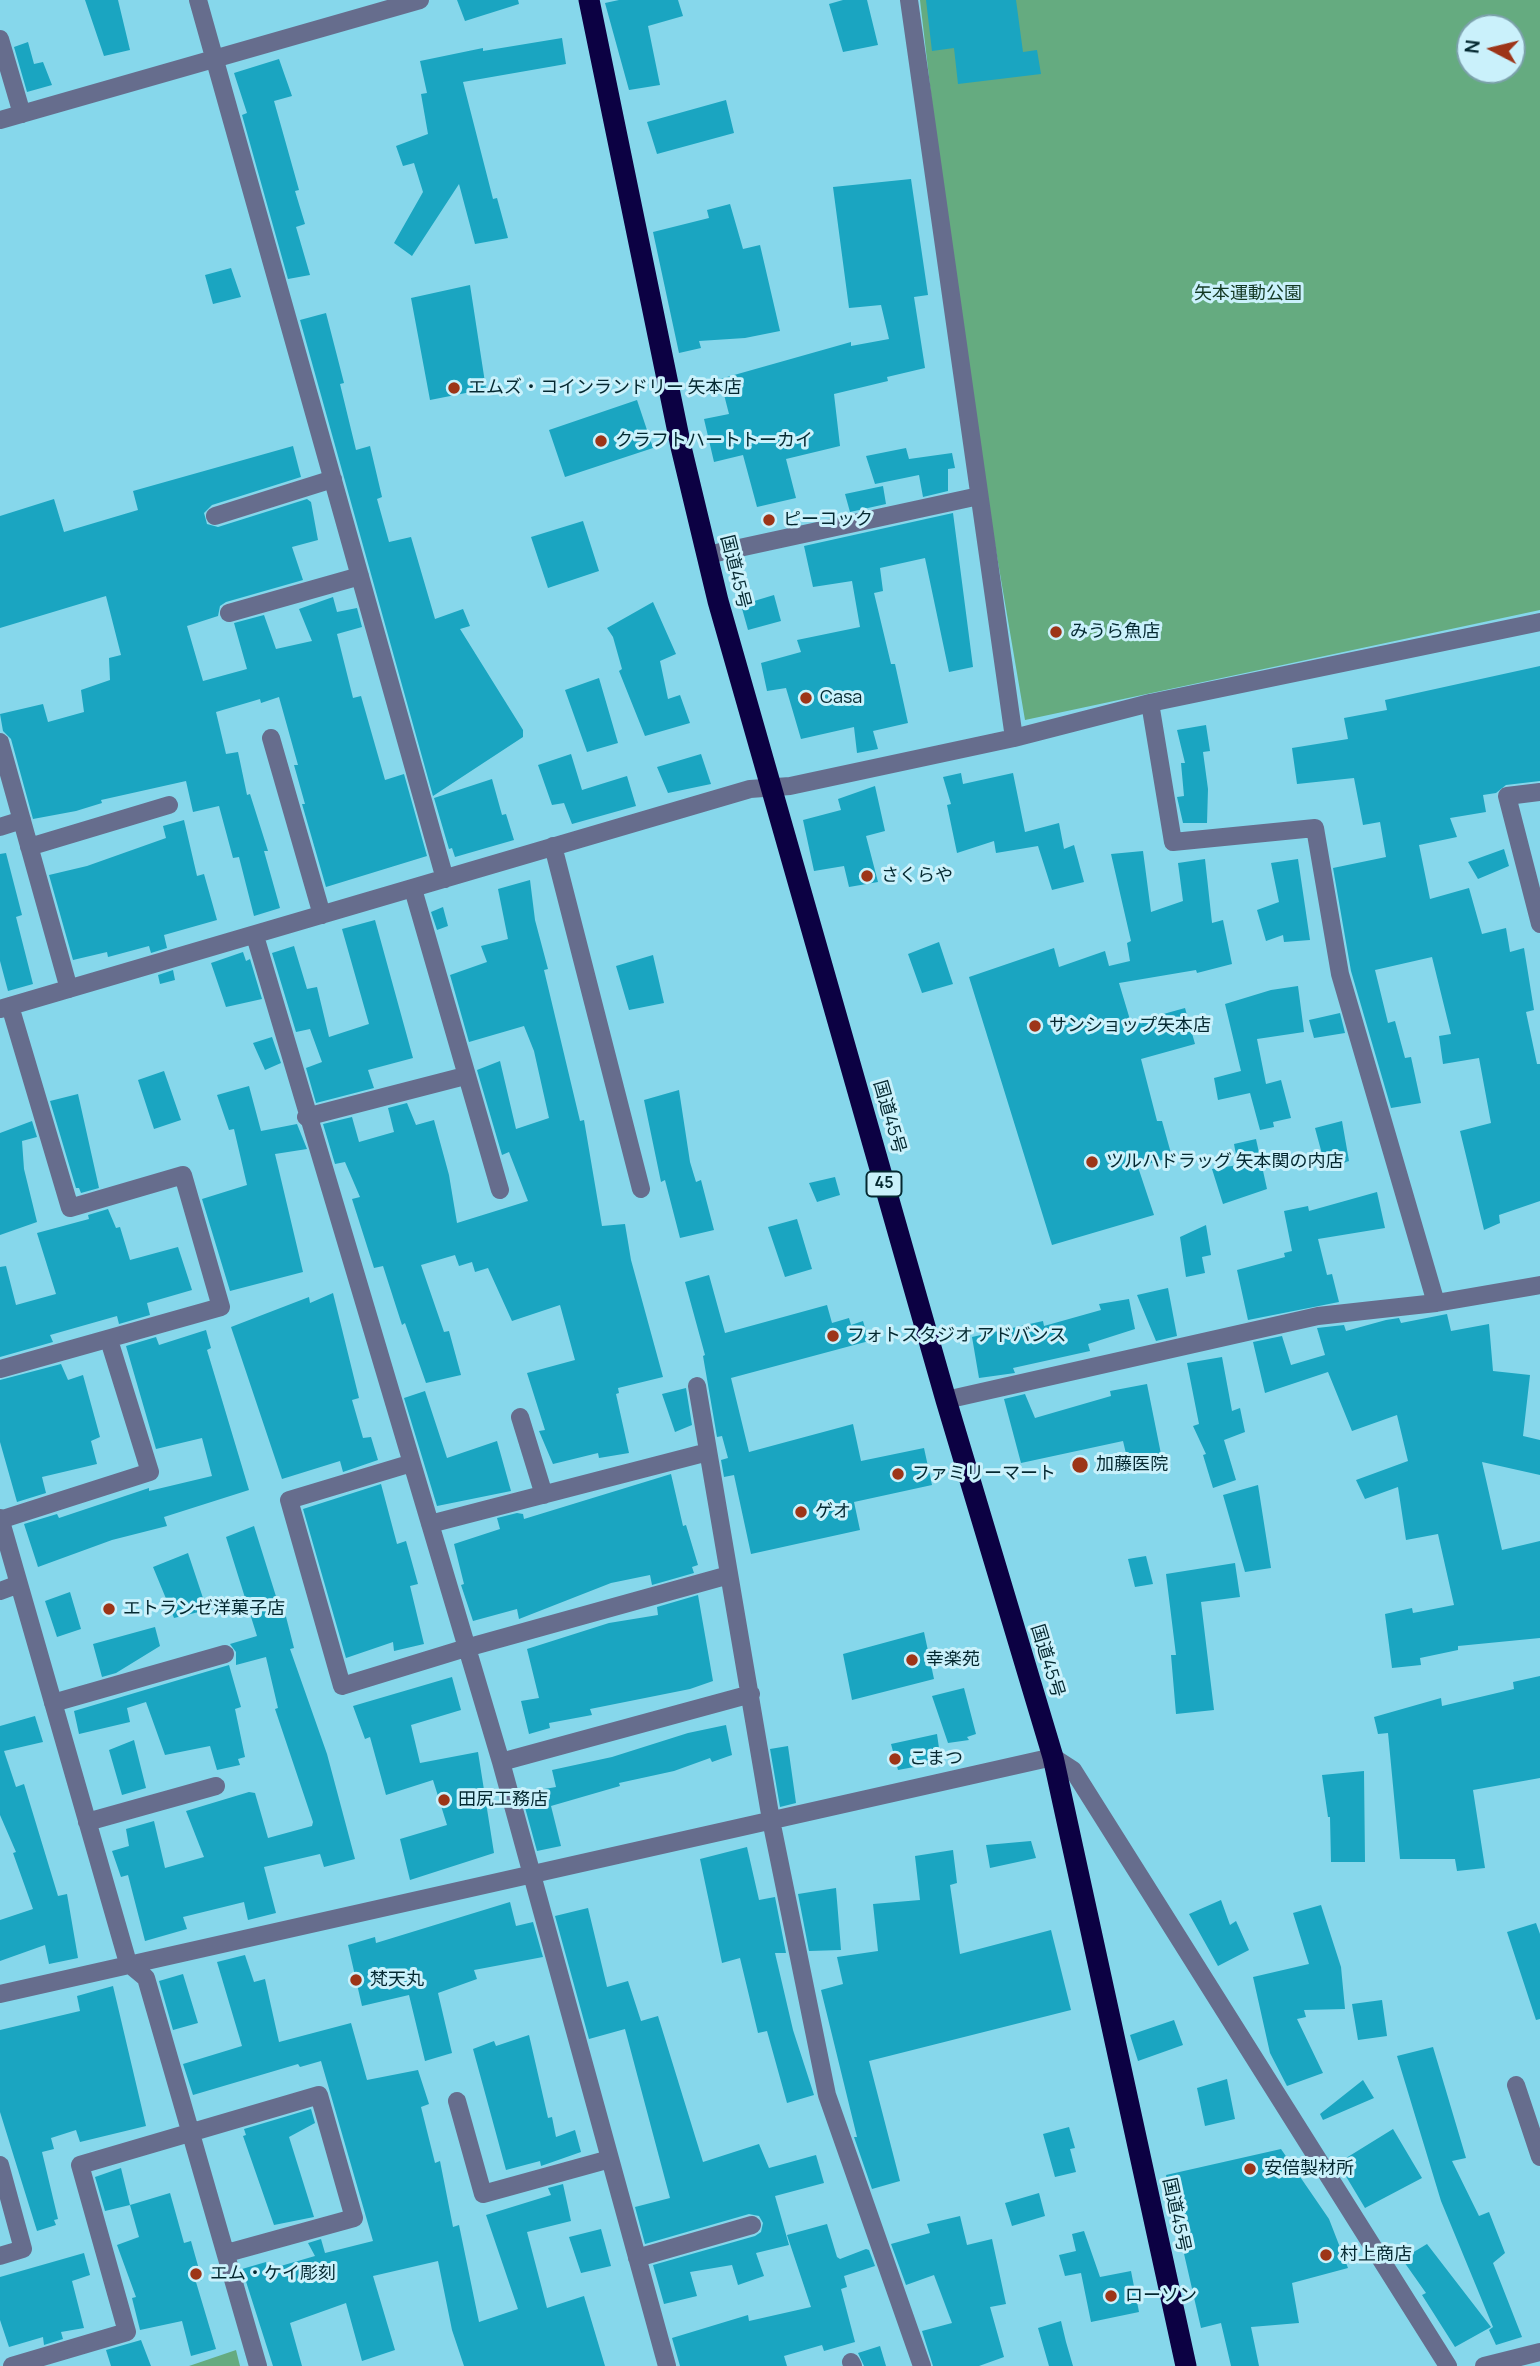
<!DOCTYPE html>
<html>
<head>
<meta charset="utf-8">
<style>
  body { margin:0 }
  #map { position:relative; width:1540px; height:2366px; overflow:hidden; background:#86d7eb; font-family:Manrope,sans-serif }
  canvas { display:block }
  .north { position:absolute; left:1456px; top:14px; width:70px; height:70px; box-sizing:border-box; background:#caf1fb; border:2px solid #7ba1aa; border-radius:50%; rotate:277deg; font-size:19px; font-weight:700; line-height:28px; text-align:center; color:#042830 }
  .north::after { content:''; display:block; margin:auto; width:24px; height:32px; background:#9d3518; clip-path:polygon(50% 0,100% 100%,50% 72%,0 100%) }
</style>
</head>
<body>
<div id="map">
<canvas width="1540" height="2366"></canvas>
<div class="north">N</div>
</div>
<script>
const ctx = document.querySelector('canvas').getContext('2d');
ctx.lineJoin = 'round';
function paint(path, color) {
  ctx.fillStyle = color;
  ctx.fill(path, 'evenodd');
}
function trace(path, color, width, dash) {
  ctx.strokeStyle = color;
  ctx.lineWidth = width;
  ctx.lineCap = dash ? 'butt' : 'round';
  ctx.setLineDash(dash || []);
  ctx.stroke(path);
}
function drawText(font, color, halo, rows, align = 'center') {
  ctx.font = font + ' Manrope,"Noto Sans JP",sans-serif';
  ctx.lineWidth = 6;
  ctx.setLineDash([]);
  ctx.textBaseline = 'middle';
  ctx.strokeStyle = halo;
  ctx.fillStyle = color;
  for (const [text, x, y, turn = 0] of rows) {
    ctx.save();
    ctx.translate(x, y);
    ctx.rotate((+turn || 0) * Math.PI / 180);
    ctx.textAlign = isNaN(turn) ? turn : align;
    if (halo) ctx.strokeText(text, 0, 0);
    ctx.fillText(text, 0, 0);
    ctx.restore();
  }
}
paint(new Path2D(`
  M920 0H1540V610L1025 720 959 334ZM1470 28H1512V70H1470Z
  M236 2350 240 2366H189Z`), '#65ab80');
paint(new Path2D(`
  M85 0H118L130 50 104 56Z
  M457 0H518L519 4 465 21Z
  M619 0H678L683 16 648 26 660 85 629 90 605 3Z
  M843 0H867L878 45 843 52 829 4Z
  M926 0H1016L1023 52 1037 50 1041 74 958 84 954 48 932 51Z
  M562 38 566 64 463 82 493 199 497 198 508 238 475 244 459 184 412 256 394 243 423 192 414 163 403 166 396 146 428 134 421 94 427 93 420 61 483 48V51Z
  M28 42 34 64 43 62 52 85 27 92 14 47Z
  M279 59 292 96 274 101 299 190 295 191 305 224 296 227 310 275 288 279 242 115 247 113 234 73Z
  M726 100 734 133 657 154 647 122Z
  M911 179 928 295 914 297 925 368 887 377 888 381 834 394 840 446 786 459 796 498 757 507 743 455 714 462 704 419 729 414 720 379 851 342V346L889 339 881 305 849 308 833 187Z
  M730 204 743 249 760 245 780 331 745 338 699 341 701 348 679 353 653 232 709 218 707 210Z
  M231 268 241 297 213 304 205 275Z
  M470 285 486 389 430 400 411 298Z
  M326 313 344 383 340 384 356 450 370 446 382 497 377 499 389 542 411 537 435 619 463 609 470 626 460 629 523 730V737L433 796 300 320Z
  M637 400 653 448 565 477 549 430Z
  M293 446 301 477 212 505 204 513 207 524 218 527 307 499 311 502 318 540 292 547 303 580 226 602 220 606 218 616 187 626 203 681 247 669 234 623 264 615 276 649 312 641 299 609 333 597 337 612 357 608 362 627 337 634 353 698 361 696 385 780 404 774 427 856 326 887 302 804H305L294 765H298L279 697 261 703 260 699 216 712 226 754 238 752 247 795 250 794 268 851H264L280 908 254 916 239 857 233 858 219 806 193 812 186 781 101 800 102 803 76 811 33 819 11 739 3 731 0 714 43 704 48 722 84 712 81 690 110 680 109 658 121 655 106 596 0 628V516L54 499 64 532 138 510 133 491Z
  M906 448 909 459 952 453 955 468 948 469V491L923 497 919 475 875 484 866 456Z
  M883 486 886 504 850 512 845 494Z
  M953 513 973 667 949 672 925 558 880 568 883 591 874 593 891 664H895L908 723 873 731 878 749 857 753 854 727 801 739 786 688 767 691 761 663 801 652 797 640 860 627 852 581 813 587 804 546Z
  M583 521 599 571 548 588 531 537Z
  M774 595 781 621 748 630 741 605Z
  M653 602 676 654 660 661 668 699 680 695 690 723 645 736 619 671 622 669 613 637 607 628Z
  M1540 666V781L1506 785 1496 793 1483 795 1486 812 1450 818 1457 837 1419 845 1430 899 1469 888 1482 934 1506 928 1510 952 1524 948 1534 1010 1526 1012 1537 1064H1540V1201L1499 1215 1500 1223 1484 1230 1460 1131 1491 1123 1479 1058 1443 1064 1439 1036 1451 1034 1432 957 1375 970 1388 1023 1395 1021 1405 1058 1411 1057 1421 1103 1391 1108 1351 971 1333 868 1386 857 1380 822 1363 825 1354 778 1297 784 1292 748 1348 739 1344 718 1387 710 1385 700Z
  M599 678 618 743 587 752 565 690Z
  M1206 725 1210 751 1203 752 1208 789 1207 823H1183L1177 797 1184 796 1181 763H1185L1177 730Z
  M571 754 582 790 627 776 636 806 572 824 564 803 552 805 538 765Z
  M701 754 711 784 668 793 657 767Z
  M961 773 963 784 1013 773 1025 832 1059 823 1064 849 1074 845 1084 882 1052 890 1038 846 996 853 994 841 957 853 947 805 951 804 943 777Z
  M492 779 502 815 506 814 514 840 455 857 452 848 449 849 434 798Z
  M875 786 885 831 866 836 878 882 849 887 844 866 814 871 803 820 841 810 838 799Z
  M184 820 197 876 204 874 217 920 164 935 167 948 151 953 149 946 108 957 107 952 73 960 49 875 87 866 166 838 163 826Z
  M1504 849 1509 866 1478 879 1468 862Z
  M1143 851 1151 912 1183 901 1178 863 1205 859 1212 923 1223 920 1232 964 1197 973 1196 970 1119 983 1131 1023 1185 1008 1195 1044 1141 1059 1157 1121H1162L1172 1157 1138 1167 1154 1215 1052 1245 969 977 1054 948 1059 967 1105 951 1109 966 1130 961 1127 943 1131 941 1111 854Z
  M6 853 22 915 16 917 33 984 8 991 0 961V854Z
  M1298 859 1310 940 1284 942 1283 935 1266 941 1257 910 1279 902 1271 863Z
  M530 880 535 920 548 969 544 970 580 1121 584 1120 602 1226 625 1224 631 1260 663 1377 618 1388 619 1393 616 1394 629 1453 599 1458 598 1453 553 1464 539 1431 545 1430 527 1373 575 1360 560 1305 512 1321 488 1268 475 1272 472 1262 459 1266 455 1255 421 1265 444 1332 449 1331 461 1375 426 1383 405 1323 402 1325 383 1266 374 1268 352 1199 360 1197 345 1162 335 1164 323 1124 352 1117 359 1142 394 1132 388 1108 407 1103 416 1125 434 1120 449 1175 457 1223 528 1201 509 1152 502 1155 477 1070 500 1061 516 1129 549 1118 534 1051 524 1026 469 1042 450 975 487 962 481 946 508 939 498 889Z
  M443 907 448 926 437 930 431 912Z
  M375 920 413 1058 368 1070 374 1088 316 1103 306 1068 322 1062 310 1029 296 1032 272 953 294 946 307 989 317 987 329 1037 369 1024 342 929Z
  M939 942 953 984 922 993 908 954Z
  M243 952 246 961 250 959 262 999 226 1007 211 963Z
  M653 955 664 1003 629 1010 616 966Z
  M173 970 175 980 160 984 158 975Z
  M1298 986 1304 1032 1257 1039 1266 1084 1281 1080 1291 1118 1273 1122 1274 1127 1260 1130 1250 1093 1218 1100 1214 1078 1241 1071 1225 1004 1271 990Z
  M1340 1013 1345 1033 1314 1038 1309 1020Z
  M272 1037 281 1063 265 1070 253 1043Z
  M164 1071 181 1120 154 1129 138 1080Z
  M249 1086 261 1131 297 1124 307 1149 275 1154 303 1272 230 1291 202 1199 247 1185 234 1129 229 1130 217 1095Z
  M679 1090 690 1162 696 1182 701 1180 714 1230 680 1238 665 1180 661 1182 644 1100Z
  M78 1094 99 1188 81 1193 79 1188H76L50 1101Z
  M32 1121 37 1137 22 1141 24 1169 37 1222 0 1235V1133Z
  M1342 1121 1349 1161 1326 1169 1315 1128Z
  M1256 1139 1267 1189 1223 1204 1212 1169 1238 1165 1234 1144Z
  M835 1177 840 1195 817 1202 809 1183Z
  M1377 1192 1385 1228 1318 1239 1327 1275 1332 1274 1339 1302 1248 1320 1237 1270 1285 1257 1284 1253 1292 1251 1284 1211 1308 1206 1309 1211Z
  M108 1209 116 1228 120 1227 130 1260 178 1247 192 1290 147 1303 150 1315 119 1324 117 1316 50 1335 53 1342 0 1357V1267L6 1266 16 1305 56 1294 37 1233 89 1219 88 1215Z
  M797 1219 812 1269 785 1277 768 1227Z
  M1206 1225 1211 1255 1202 1257 1205 1273 1186 1277 1180 1237Z
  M709 1275 725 1333 827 1305 832 1323 849 1318 851 1325 863 1321 869 1341 731 1378 749 1452 853 1424 861 1461 924 1448 932 1485 854 1502 860 1530 751 1554 734 1475 724 1477 721 1460 728 1458 722 1436 717 1437 703 1356 705 1355 685 1282Z
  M1168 1288 1177 1336 1156 1341 1137 1295Z
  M333 1293 359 1398 352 1400 363 1438 371 1437 378 1460 343 1472 340 1461 282 1479 231 1327 309 1297 310 1303Z
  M1129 1299 1135 1329 1088 1344 1090 1351 1013 1368 1015 1373 979 1378 972 1337 1043 1321 1044 1326 1101 1310 1099 1304Z
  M1447 1314 1451 1331 1489 1324 1493 1371 1530 1375 1523 1436 1540 1440V1475L1482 1462 1502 1550 1540 1541V1638L1458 1646V1650L1420 1658 1421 1665 1392 1668 1385 1614 1412 1608 1413 1613 1454 1605 1438 1534 1406 1540 1398 1487 1365 1499 1356 1480 1408 1461 1397 1415 1352 1431 1328 1372 1265 1393 1253 1342 1282 1336 1291 1365 1325 1355 1317 1328 1344 1325 1346 1331 1386 1320 1399 1318 1401 1323Z
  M206 1330 211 1348 207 1350 249 1490 164 1517 167 1526 112 1540 38 1567 24 1524 57 1514 59 1518 149 1488V1491L212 1476 202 1438 156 1449 126 1346 156 1337 159 1345Z
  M1222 1357 1232 1411 1240 1408 1245 1432 1224 1440 1236 1480 1213 1488 1203 1455 1206 1454 1193 1426 1199 1424 1187 1363Z
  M61 1364 68 1380 83 1375 100 1437 91 1441 97 1464 42 1477 46 1493 17 1502 0 1442V1380Z
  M1147 1384 1161 1454 1128 1462 1123 1441 1021 1463 1004 1399 1025 1394 1035 1418 1111 1396 1110 1391Z
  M686 1388 692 1425 675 1432 662 1394Z
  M425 1391 447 1458 497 1441 511 1491 437 1506 404 1398Z
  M671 1474 683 1526 686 1525 698 1565 692 1567 694 1573 652 1585 650 1575 611 1583 519 1619 517 1609 473 1621 461 1585 464 1584 454 1544 500 1529 497 1518 517 1513 523 1514 524 1519Z
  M381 1484 397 1544 406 1541 418 1584 410 1586 424 1644 394 1651 393 1642 346 1658 303 1509Z
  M1258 1485 1271 1568 1245 1572 1223 1495Z
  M254 1526 279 1606 283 1605 294 1648 290 1649 327 1754 355 1859 324 1867 320 1854 264 1867 276 1913 248 1920 244 1902 183 1917 187 1929 145 1941 128 1875 121 1877 112 1851 129 1846 126 1829 154 1821 165 1868 204 1857 186 1811 249 1792 255 1793 268 1838 312 1826 313 1822 275 1709 278 1708 266 1657 236 1665V1652L230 1644 257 1636 226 1537Z
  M188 1553 207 1610 174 1618 153 1567Z
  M1146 1556 1153 1584 1135 1587 1128 1559Z
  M1235 1563 1240 1597 1201 1602 1214 1710 1176 1714 1171 1655H1176L1166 1574Z
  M70 1592 81 1629 57 1637 45 1601Z
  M698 1595 713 1681 690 1689 590 1709 592 1715 549 1723 550 1728 529 1734 521 1701 539 1698 527 1649 609 1623 658 1615 657 1607Z
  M155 1627 160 1646 116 1673 102 1677 93 1644Z
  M924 1632 934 1679 852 1700 843 1654Z
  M229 1665 241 1707 235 1709 245 1757 238 1759 240 1765 217 1770 210 1746 165 1755 146 1702 127 1708 130 1722 79 1734 74 1711Z
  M1540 1676V1778L1473 1790 1485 1868 1457 1871 1455 1859H1400L1388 1733 1378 1734 1374 1717 1441 1698 1442 1706 1514 1689 1513 1682Z
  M452 1677 461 1710 411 1725 420 1763 478 1752 494 1853 410 1880 400 1839 447 1825 433 1780 386 1795 370 1737 365 1739 353 1706Z
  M964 1688 976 1734 967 1737 969 1740 948 1743 932 1696Z
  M35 1716 43 1742 4 1751 16 1787 24 1784 58 1896 67 1894 78 1958 49 1964 45 1945 0 1961V1920L33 1909 13 1853 16 1852 0 1815V1726Z
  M726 1725 732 1755 712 1762 710 1758 674 1771 619 1783 620 1786 551 1806 561 1846 537 1851 521 1793 556 1787 552 1770 612 1757 688 1733Z
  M937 1734 941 1762 898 1770 891 1744Z
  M134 1740 146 1788 122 1795 109 1750Z
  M788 1746 796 1803 780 1807 770 1749Z
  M1364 1771 1365 1862H1331L1330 1817H1328L1322 1775Z
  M1031 1841 1036 1858 990 1868 986 1845Z
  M747 1847 759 1900 775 1897 786 1953H775L793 2030 814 2095 787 2103 767 2031 758 2033 740 1958 722 1963 700 1859Z
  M953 1850 957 1883 950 1885 960 1954 1051 1930 1071 2010 869 2061 900 2181 872 2189 854 2137H857L821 1990 843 1984 837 1957 878 1951 873 1904 920 1900 915 1856Z
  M836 1888 841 1950 809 1951 798 1894Z
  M1221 1900 1230 1925 1236 1921 1249 1950 1218 1966 1189 1914Z
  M510 1902 516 1926 533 1922 543 1957 474 1970 477 1979 438 1993 452 2053 425 2061 409 1995 362 2006 348 1945 375 1937 376 1943Z
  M1321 1905 1341 1967 1345 2009 1304 2010 1306 2017 1297 2019 1323 2073 1287 2086 1270 2053 1253 1977 1309 1964 1293 1913Z
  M588 1908 607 1987 628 1981 641 2021 658 2016 703 2162 759 2144 769 2168 816 2155 824 2183 775 2196 789 2245 756 2253 764 2276 738 2285 732 2265 690 2272 697 2296 664 2304 653 2265 755 2236 761 2232 763 2223 759 2216 749 2214 645 2244 635 2207 670 2198 625 2029 589 2039 555 1916Z
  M1536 1923 1540 1934V2019L1536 2020 1507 1932Z
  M245 1955 254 1982 265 1979 279 2042 351 2023 367 2080 418 2070 429 2104 421 2107 435 2163 440 2161 453 2227 459 2225 479 2322 518 2309 486 2215 551 2195 548 2188 563 2184 571 2221 527 2232 547 2308 584 2296 605 2366H464L452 2330 438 2261 373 2276 395 2350 362 2361 346 2303 290 2323 302 2366H273L242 2269 266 2262 267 2270 315 2256 308 2243 321 2239 325 2253 373 2241 321 2061 300 2067 298 2064 193 2095 183 2064 242 2046 217 1962Z
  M183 1974 198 2023 173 2030 159 1981Z
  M113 1986 146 2126 80 2142 76 2130 51 2138 54 2149 42 2152 58 2219 54 2220 56 2225 37 2231 0 2112V2030L80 2011 77 1996Z
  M1382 2000 1387 2036 1358 2040 1352 2004Z
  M1174 2020 1183 2045 1138 2061 1130 2035Z
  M529 2035 548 2118 552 2117 556 2137 575 2130 581 2152 541 2166 540 2161 506 2170 473 2049 494 2041 496 2046Z
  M1433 2047 1466 2158 1452 2161 1479 2216 1489 2212 1505 2253 1493 2263 1522 2337 1496 2345 1489 2330 1493 2327 1441 2201 1397 2056Z
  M1227 2079 1235 2119 1205 2126 1197 2088Z
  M1363 2080 1374 2098 1323 2120 1320 2114Z
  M311 2109 315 2123 289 2137 314 2217 274 2225 243 2136 246 2135 244 2129Z
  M1069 2127 1075 2148 1070 2149 1076 2172 1055 2177 1043 2134Z
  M1393 2129 1422 2178 1365 2208 1338 2163Z
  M1281 2149 1329 2219 1348 2268 1292 2283 1299 2323 1251 2327 1259 2366H1231L1221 2323 1201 2328 1166 2175Z
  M121 2168 130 2205 105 2211 95 2177Z
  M170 2193 184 2243 191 2241 202 2280 196 2282 216 2349 191 2356 182 2321 140 2330 132 2298 136 2297 117 2245 139 2237 130 2205Z
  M1039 2193 1045 2216 1012 2226 1005 2203Z
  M960 2216 967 2245 992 2239 1006 2304 990 2307 1004 2357 979 2366H933L922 2331 952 2323 934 2275 906 2285 891 2244 930 2233 927 2224Z
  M827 2224 837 2257 840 2259 866 2249 869 2250 875 2266 844 2276 847 2287 841 2289 855 2342 824 2351 822 2345 784 2356 787 2366H680L672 2338 748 2315 749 2321 811 2307 787 2235Z
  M601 2229 611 2266 581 2273 569 2237Z
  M1084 2231 1100 2277 1131 2271 1139 2312 1091 2322 1081 2273 1065 2276 1059 2255 1076 2251 1072 2234Z
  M1427 2244 1491 2327 1455 2347 1422 2295 1426 2293 1402 2259Z
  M84 2253 90 2275 72 2281 84 2328 61 2332 63 2339 44 2345 43 2337 9 2347 0 2320V2277Z
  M1061 2321 1066 2342 1073 2366H1049L1038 2328Z
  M141 2340 151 2366H111L106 2350Z
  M880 2346 886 2366H864L858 2353Z`), '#1aa5c1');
trace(new Path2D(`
  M198 0 445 879
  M909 0 1014 738
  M0 39 22 114
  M0 120 420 0
  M215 516 333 479
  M707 555 979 496
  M229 613 360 576
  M1150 703 1173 842 1315 828 1340 974 1436 1303
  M271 738 322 915
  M0 742 69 989
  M1540 792 1507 796 1540 924
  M0 827 22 820
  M553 846 641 1189
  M29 847 169 805
  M413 889 500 1190
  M255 936 501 1762 667 2366
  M0 1009 750 789 790 786 1014 738 1150 703 1540 622
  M306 1117 465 1076
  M0 1369 221 1307 183 1175 70 1208 10 1006
  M697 1386 771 1820 827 2095 922 2366
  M946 1400 1318 1316 1436 1303 1540 1285
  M520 1417 544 1495
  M412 1463 289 1500 342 1686 466 1648 729 1575
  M0 1518 128 1963 146 1978 258 2366
  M0 1520 150 1472 109 1340
  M430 1524 708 1452
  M0 1591 19 1584
  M53 1703 225 1654
  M501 1762 751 1694
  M87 1822 216 1786
  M0 1994 1053 1757 1073 1770 1448 2366
  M1516 2085 1540 2157
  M457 2101 483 2194 610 2159
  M0 2165 23 2249 0 2256
  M637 2258 752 2225
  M851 2362 853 2366
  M12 2366 127 2332 80 2165 319 2095 354 2218 227 2253
  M1484 2366 1540 2352`), '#666d8d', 18);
trace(new Path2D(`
  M589 0 681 447 718 601 946 1400 1053 1757 1186 2366`), '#0c0143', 21);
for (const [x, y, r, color] of [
  [454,388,7,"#9d3518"],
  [601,441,7,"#9d3518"],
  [769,520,7,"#9d3518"],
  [1056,632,7,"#9d3518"],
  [806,698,7,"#9d3518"],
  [867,876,7,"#9d3518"],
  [1035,1026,7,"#9d3518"],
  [1092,1162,7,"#9d3518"],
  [833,1336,7,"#9d3518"],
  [1080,1465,9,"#9d3518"],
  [898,1474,7,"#9d3518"],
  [801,1512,7,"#9d3518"],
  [109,1609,7,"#9d3518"],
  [912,1660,7,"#9d3518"],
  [895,1759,7,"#9d3518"],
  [444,1800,7,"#9d3518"],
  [356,1980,7,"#9d3518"],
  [1250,2169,7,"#9d3518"],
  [1326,2255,7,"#9d3518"],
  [196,2274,7,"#9d3518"],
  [1111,2296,7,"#9d3518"]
]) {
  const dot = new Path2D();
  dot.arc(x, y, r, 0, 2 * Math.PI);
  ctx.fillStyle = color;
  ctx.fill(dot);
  trace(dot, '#caf1fb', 2.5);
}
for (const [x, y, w] of [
  [884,1184,35]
]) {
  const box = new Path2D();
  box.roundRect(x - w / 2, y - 12.5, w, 25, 5);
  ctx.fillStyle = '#caf1fb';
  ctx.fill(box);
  trace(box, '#042830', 2);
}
drawText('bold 16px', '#042830', null, [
  ["45",884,1184]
]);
drawText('18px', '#133823', '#caf1fb', [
  ["矢本運動公園",1248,294]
]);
drawText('18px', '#042830', '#caf1fb', [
  ["エムズ・コインランドリー 矢本店",468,388],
  ["クラフトハートトーカイ",615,441],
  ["ピーコック",783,520],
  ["みうら魚店",1070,632],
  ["Casa",820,698],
  ["さくらや",881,876],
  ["サンショップ矢本店",1049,1026],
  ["ツルハドラッグ 矢本関の内店",1106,1162],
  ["フォトスタジオ アドバンス",847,1336],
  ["加藤医院",1096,1465],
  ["ファミリーマート",912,1474],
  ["ゲオ",815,1512],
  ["エトランゼ洋菓子店",123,1609],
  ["幸楽苑",926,1660],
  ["こまつ",909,1759],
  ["田尻工務店",458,1800],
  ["梵天丸",370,1980],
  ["安倍製材所",1264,2169],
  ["村上商店",1340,2255],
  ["エム・ケイ彫刻",210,2274],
  ["ローソン",1125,2296]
], 'left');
drawText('18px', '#042830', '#caf1fb', [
  ["国道45号",735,572,76],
  ["国道45号",889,1117,74],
  ["国道45号",1047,1661,73],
  ["国道45号",1176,2215,78]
]);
</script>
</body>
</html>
